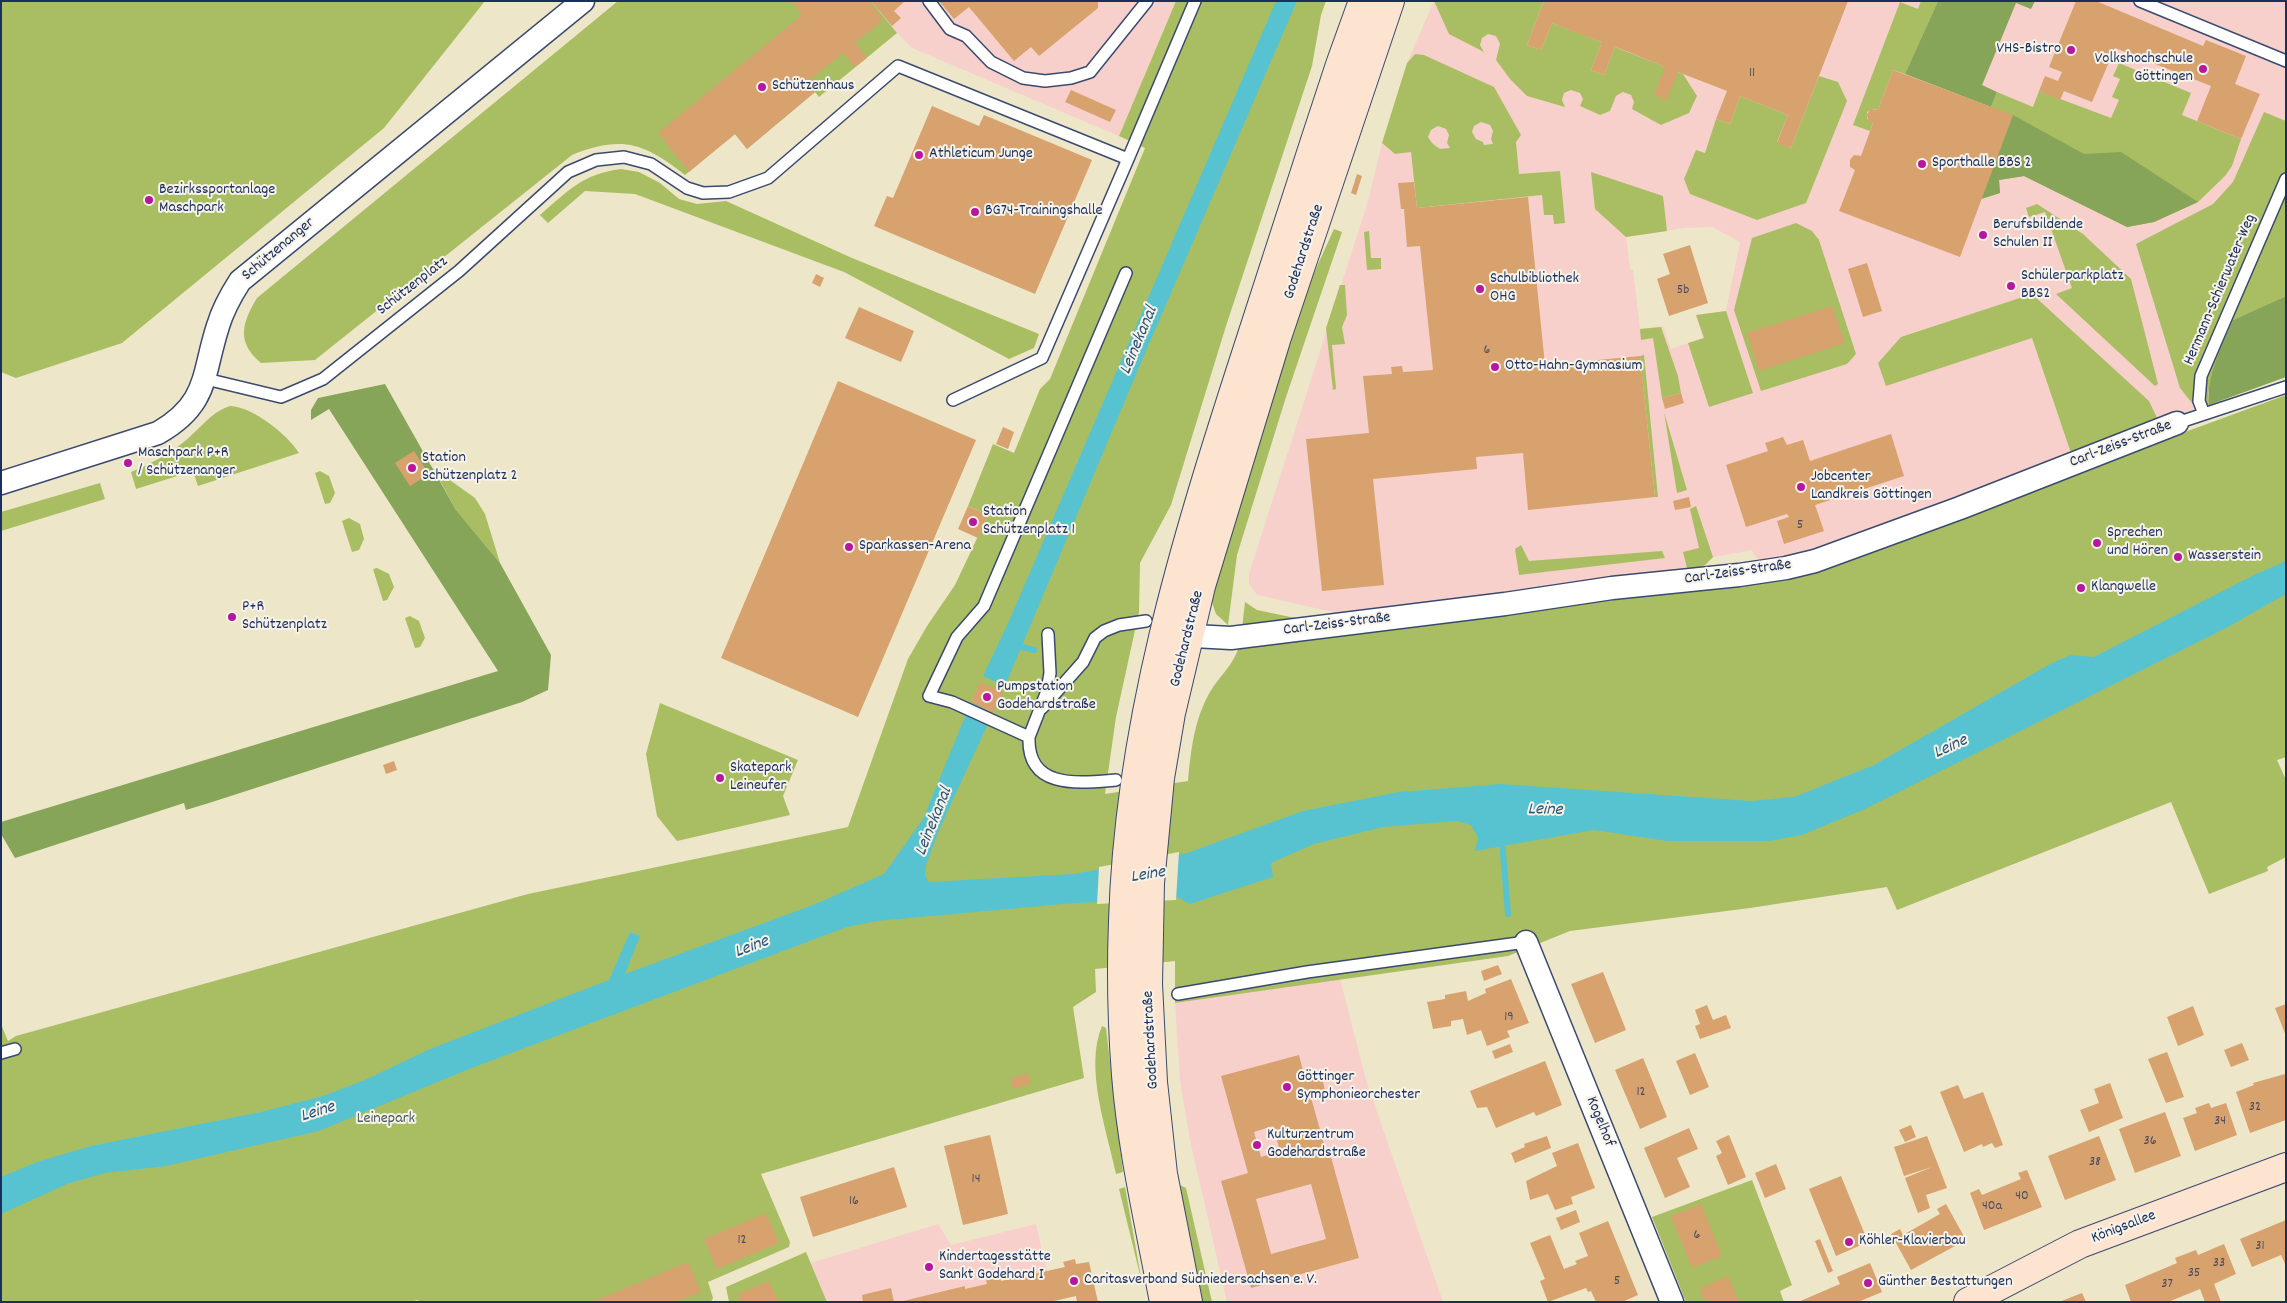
<!DOCTYPE html>
<html>
<head>
<meta charset="utf-8">
<style>
  body { margin:0 }
  #map { position:relative; width:2287px; height:1303px; overflow:hidden; background:#ede6c9; font-family:Dekko,sans-serif }
  canvas { display:block }
  .frame { position:absolute; inset:0; border:2px solid #1b2f5e; pointer-events:none }
</style>
</head>
<body>
<div id="map">
<canvas width="2287" height="1303"></canvas>
<div class="frame"></div>
</div>
<script>
const ctx = document.querySelector('canvas').getContext('2d');
ctx.lineJoin = 'round';
function paint(path, color) {
  ctx.fillStyle = color;
  ctx.fill(path, 'evenodd');
}
function trace(path, color, width, dash) {
  ctx.strokeStyle = color;
  ctx.lineWidth = width;
  ctx.lineCap = dash ? 'butt' : 'round';
  ctx.setLineDash(dash || []);
  ctx.stroke(path);
}
function drawText(font, color, halo, rows, align = 'center') {
  ctx.font = font + ' Dekko,sans-serif';
  ctx.lineWidth = 4;
  ctx.setLineDash([]);
  ctx.textBaseline = 'middle';
  ctx.strokeStyle = halo;
  ctx.fillStyle = color;
  for (const [text, x, y, turn = 0] of rows) {
    ctx.save();
    ctx.translate(x, y);
    ctx.rotate((+turn || 0) * Math.PI / 180);
    ctx.textAlign = isNaN(turn) ? turn : align;
    if (halo) ctx.strokeText(text, 0, 0);
    ctx.fillText(text, 0, 0);
    ctx.restore();
  }
}
paint(new Path2D(`
  M871 1H1176L1119 136 912 48 897 33Z
  M1434 1H2286V377L2071 453 1805 555 1761 561 1754 555 1752 550 1714 557 1705 565 1696 570 1339 617 1333 612 1257 595 1249 584V574L1369 198 1382 143 1395 154 1439 147 1432 143 1428 137 1431 130 1438 126 1446 129 1449 135 1483 142 1476 139 1472 132 1474 126 1481 122 1490 125 1493 131 1516 142 1412 57 1407 63ZM1712 227 1740 242 1726 311 1696 315 1703 338 1671 349 1663 326 1640 329 1633 270 1630 269 1626 237 1684 228Z
  M1340 979 1366 1080 1443 1302H1227L1190 1140 1180 1081 1175 1003Z
  M938 1224 951 1245 1036 1224 1047 1271 987 1284 982 1302H827L811 1263Z`), '#f7d0cb');
paint(new Path2D(`
  M1 1H485L384 128 122 343 16 378 1 372Z
  M618 1H871L897 33 819 97 815 92 747 149 735 134 685 175C644 143 622 135 572 155L315 360 261 363C236 342 242 323 257 298Z
  M1176 1H1326L1321 15 1312 66 1226 326 1171 505 1140 563 1139 612 1116 717 1105 794 1188 781C1191 750 1194 720 1210 692 1219 676 1234 665 1239 646L1792 576 2286 395V757L2277 760 2286 780V857L2267 867 2268 871 2209 894 2171 802 1897 910 1887 887 1750 908 1570 931 1508 956 1175 1003V961L1095 969 1096 992 1073 1007 1084 1078 761 1174 790 1242 789 1247 708 1282 713 1298 711 1302H419L418 1300 411 1302H1V1024L8 1041 16 1036 528 894 848 827 908 659 927 626 955 585 988 515 968 506 993 444 1014 453 1040 389 1050 379 1145 148 1119 136Z
  M1434 1H1544L1527 45 1541 50 1552 23 1602 42 1591 70 1604 75 1615 47 1683 74 1697 96 1689 113 1661 125 1632 109 1634 102 1631 95 1623 92 1616 96 1610 111 1600 115 1580 106 1583 99 1580 93 1571 90 1564 93 1562 100 1565 107 1527 96 1510 79 1496 60 1500 44 1496 36 1488 34 1482 38 1480 45 1484 52 1449 34Z
  M1921 1H1938L1905 74 1893 70 1878 110 1873 109 1867 112V119L1873 123 1870 131 1853 125 1900 2 1918 9Z
  M1415 54 1424 55 1494 87 1521 135 1516 142 1519 174 1560 171 1565 223 1554 224 1553 215H1544L1542 195 1417 208 1411 152 1395 154 1382 143 1407 63ZM1481 122 1490 125 1493 131 1491 139 1493 144 1484 145 1483 142 1476 139 1472 132 1474 126ZM1438 126 1446 129 1449 135 1447 143 1450 148 1440 149 1432 143 1428 137 1431 130Z
  M2119 63 2191 93 2182 115 2241 139 2232 166 2225 176 2198 202 2154 222 2127 227 2024 176 1999 180 2000 193 1981 199 1991 107 1997 92 2033 107 2039 91 2111 118 2119 100 2112 97 2120 79 2113 76Z
  M1819 76 1838 82 1847 101 1806 203 1757 220 1690 194 1684 179 1696 150 1705 153 1716 119 1730 124 1740 96 1788 115 1777 142 1791 148Z
  M2264 112 2286 121V296L2233 320 2208 393 2209 405 2196 408 2180 388 2136 244 2213 204 2233 182Z
  M621 169 639 172 660 183 679 199 697 204 726 201 852 258 1039 334 1034 348 1009 359 844 272 635 194 585 191 548 223 540 215C568 191 582 174 621 169Z
  M1591 172 1663 196 1667 231 1626 237 1595 209Z
  M2037 204 2083 234 2131 279 2158 384 2155 386 2056 294 2072 288 2045 212 2029 217 2026 208Z
  M1796 223 1812 231 1819 240 1856 354 1847 364 1761 391 1734 310 1752 238Z
  M1334 229 1342 232 1286 397 1237 555 1228 625 1216 614 1211 600 1299 306Z
  M1369 231 1371 258H1381V269L1367 270 1364 232Z
  M1340 285H1345L1347 315 1342 327 1345 344 1332 345 1336 389 1333 390 1326 328Z
  M2032 294 2149 401 2159 422 2071 453 2032 338 1886 386 1878 363 1901 337Z
  M1726 311 1753 393 1709 407 1688 343 1704 338 1696 315Z
  M1661 327 1678 376 1681 393 1662 398 1653 338 1641 340 1640 329Z
  M1644 355 1658 497H1655L1640 356Z
  M230 406C253 407 287 434 299 453L198 486 193 471 136 489 131 472C150 464 168 455 185 441 200 429 211 412 230 406Z
  M1664 412 1687 490 1677 493Z
  M433 468 475 498 485 514 500 563 456 510Z
  M320 471 329 476 335 493 330 503 325 504 315 473Z
  M100 483 105 499 1 531V512Z
  M1696 506 1713 557 1705 565 1688 572 1683 552 1699 548 1690 509Z
  M349 518 360 524 364 539 359 550 352 552 342 521Z
  M1521 545 1529 561 1662 551 1665 558 1519 575 1515 549Z
  M377 568 389 574 394 587 387 600 383 601 373 569Z
  M1245 602 1257 610 1305 620 1242 629Z
  M410 616 419 621 425 638 420 647 415 648 405 618Z
  M660 703 798 760 783 796 790 815 677 841 657 816 646 754Z
  M1102 1026 1106 1028 1123 1172 1116 1174C1107 1131 1084 1068 1102 1026Z
  M1752 1180 1792 1285 1780 1291 1784 1302H1686L1652 1217Z
  M1180 1185 1186 1188 1212 1302H1200L1179 1186Z
  M1125 1187 1142 1283 1119 1189Z
  M806 1252 827 1302H729L726 1287Z`), '#a9be62');
paint(new Path2D(`
  M1938 1H2035L2031 9 2016 3 1985 78 1982 85 1997 92 1991 107 1905 74Z
  M2013 115 2084 154 2121 152 2198 202 2154 222 2127 227 2024 176 1999 180 2000 193 1981 199Z
  M2286 296V377L2209 405C2206 375 2222 347 2233 320Z
  M385 384 456 510 500 563 551 655 548 690 522 702 209 803 186 810 184 803 15 858 1 834V822L498 671 329 409 311 420V410L318 398Z`), '#86a558');
paint(new Path2D(`
  M1276 1H1297L1140 365 1005 686 983 676 1009 621Z
  M2286 561V594L2228 627 1865 809 1802 835 1769 841H1667L1594 830 1475 851 1478 838 1471 825 1457 821 1383 827 1314 844 1271 863 1273 877 1190 904 1177 897 1063 904 877 921 847 927 469 1069 319 1131 166 1166 105 1173 67 1184 1 1214V1177L37 1162 91 1146 261 1112 323 1096 365 1080 430 1049 609 980 630 932 640 936 625 974 813 905 884 874 923 819 971 702 993 713 939 830 926 865 925 875 929 882 1074 874 1187 853 1303 811 1399 792 1500 784 1751 801 1794 797 1874 765 2052 663 2071 655 2094 657 2254 575Z`), '#57c3d0');
paint(new Path2D(`
  M1179 852 1176 900 1097 904 1099 867Z`), '#ede6c9');
trace(new Path2D(`
  M1013 645 1034 650
  M1502 841 1508 914`), '#57c3d0', 6);
paint(new Path2D(`
  M791 1H868L883 20 855 43 867 58 855 67 843 53 807 82 815 92 747 149 735 134 689 172 658 133 802 15Z
  M871 1H905L894 11 901 18 892 26Z
  M939 1H1098V8L1039 56 1031 47 1014 61 969 7 954 19Z
  M1544 1H1848L1791 148 1777 143 1788 115 1740 96 1730 124 1716 119 1727 91 1678 72 1667 100 1654 95 1665 67 1626 51 1615 47 1604 75 1591 70 1602 42 1580 34 1552 23 1541 50 1527 45Z
  M2076 1H2096L2203 46 2206 40 2246 56 2235 84 2260 94 2241 139 2197 121 2211 86 2115 48 2092 102 2064 91 2060 100 2039 91 2045 76 2058 81 2062 72 2049 67Z
  M1893 70 2013 115 1960 257 1839 211 1855 170 1850 167V160L1854 155 1861 156 1873 123 1868 121 1867 114 1871 109 1878 110Z
  M1071 90 1116 110 1110 122 1065 102Z
  M932 106 979 126 984 115 1092 160 1035 294 874 226 887 196 893 198Z
  M1357 174 1362 176 1356 195 1351 193Z
  M1414 182 1417 208 1528 197 1545 365 1640 356 1655 497 1528 510 1523 453 1476 457 1477 469 1373 479 1384 585 1322 591 1306 439 1369 433 1363 376 1392 374 1391 367 1402 366 1403 372 1433 370 1420 246 1407 247 1404 209H1401L1398 183Z
  M1690 245 1708 303 1669 316 1657 279 1670 274 1663 254Z
  M1867 263 1882 311 1863 317 1848 269Z
  M816 274 824 278 820 287 812 283Z
  M1832 306 1845 343 1759 371 1747 333Z
  M859 307 914 331 901 362 845 338Z
  M838 381 976 440 858 717 721 658Z
  M1681 393 1684 403 1665 409 1662 398Z
  M1003 427 1014 432 1008 449 996 444Z
  M1891 434 1904 476 1815 505 1824 531 1784 544 1777 521 1789 517 1787 514 1746 527 1726 465 1768 451 1765 443 1783 437 1787 445 1803 440 1810 461Z
  M414 451 429 474 410 486 395 463Z
  M1689 497 1691 507 1675 510 1673 501Z
  M968 506 988 515 978 538 958 529Z
  M980 682 1003 692 993 713 971 702Z
  M394 761 397 770 386 774 383 765Z
  M1498 965 1502 974 1484 981 1481 971Z
  M1603 972 1626 1030 1595 1043 1571 984Z
  M1511 979 1529 1023 1507 1031 1510 1037 1487 1046 1481 1030 1467 1035 1463 1019 1451 1021V1026L1433 1029 1427 1002 1445 999V995L1466 991 1468 1001 1486 993 1485 989Z
  M2286 1004V1036L2275 1008Z
  M1707 1005 1713 1020 1726 1015 1731 1028 1700 1039 1695 1026 1700 1024 1695 1010Z
  M2193 1006 2204 1035 2178 1046 2167 1017Z
  M2242 1043 2249 1060 2231 1067 2224 1050Z
  M1510 1044 1513 1052 1495 1059 1492 1051Z
  M2167 1052 2184 1097 2166 1103 2148 1059Z
  M1695 1053 1709 1087 1690 1095 1676 1061Z
  M1299 1055 1304 1075 1320 1070 1325 1090 1310 1094 1326 1151 1329 1150 1359 1258 1251 1288 1221 1181 1248 1173 1221 1076ZM1273 1126 1280 1151 1261 1157 1254 1132ZM1311 1184 1326 1239 1271 1254 1256 1199Z
  M1643 1058 1667 1117 1640 1129 1615 1070Z
  M1545 1061 1562 1105 1536 1116 1534 1112 1496 1128 1487 1107 1477 1108 1470 1091Z
  M1027 1073 1031 1084 1013 1089 1010 1079Z
  M2285 1074 2286 1120 2250 1133 2236 1092 2254 1085 2253 1083Z
  M2110 1083 2123 1118 2089 1132 2080 1110 2099 1103 2094 1089Z
  M1958 1085 1964 1099 1983 1092 2003 1145 1995 1148 1992 1143 1983 1147 1982 1144 1964 1152 1940 1092Z
  M2209 1103 2211 1108 2226 1103 2237 1135 2195 1151 2183 1118 2197 1113 2195 1108Z
  M2165 1112 2181 1156 2135 1173 2119 1129Z
  M1911 1125 1916 1137 1905 1142 1899 1130Z
  M1689 1128 1698 1149 1677 1158 1690 1187 1665 1198 1644 1148Z
  M990 1135 1008 1214 963 1225 944 1146Z
  M1729 1135 1746 1177 1728 1185 1716 1156 1722 1153 1716 1141Z
  M1547 1136 1551 1148 1515 1163 1511 1153 1525 1147 1524 1144Z
  M1927 1136 1947 1188 1926 1195 1930 1208 1918 1213 1905 1178 1932 1167 1904 1176 1894 1147Z
  M2099 1136 2116 1180 2065 1200 2048 1156Z
  M1578 1143 1595 1188 1571 1197 1573 1204 1555 1210 1548 1194 1530 1200 1526 1181 1557 1166 1552 1153Z
  M1776 1164 1786 1189 1765 1198 1755 1173Z
  M894 1167 907 1207 813 1237 800 1197Z
  M2027 1170 2042 1207 1984 1230 1970 1193 1979 1189 1982 1195 2021 1179 2018 1173Z
  M1841 1176 1868 1242 1836 1256 1809 1189Z
  M1701 1204 1722 1256 1692 1268 1671 1216Z
  M1946 1204 1966 1240 1911 1270 1891 1234 1900 1229 1903 1235 1940 1214 1937 1209Z
  M1576 1210 1580 1222 1561 1230 1556 1218Z
  M766 1213 779 1243 717 1269 704 1239Z
  M2286 1220V1266L2281 1255 2252 1267 2240 1239Z
  M1608 1221 1638 1295 1622 1302H1596L1591 1291 1588 1292 1586 1288 1548 1302 1540 1281 1545 1279 1530 1243 1550 1235 1564 1269 1577 1264 1575 1261 1588 1256 1579 1233Z
  M1820 1239 1833 1271 1828 1273 1815 1241Z
  M2224 1244 2236 1274 2214 1284 2221 1302H2205L2200 1289 2168 1302H2131L2125 1285 2177 1263 2175 1258 2196 1250 2198 1255Z
  M1075 1259 1076 1264 1089 1262 1098 1302H1077L1076 1296 1050 1302H899L965 1286V1289L987 1284 986 1279 1000 1276 1001 1281 1065 1267 1063 1262Z
  M688 1262 701 1292 677 1302H592Z
  M1870 1263 1882 1292 1858 1302H1798L1840 1284 1837 1277Z
  M1728 1276 1739 1302H1705L1700 1288Z
  M769 1281 778 1302H742L738 1294Z
  M891 1288 894 1302H863L862 1295Z
  M2082 1293 2086 1302H2059Z`), '#d7a26e');
const lane = new Path2D(`
  M929 1 950 29 966 36 991 62 1023 78 1045 81 1071 78 1090 72 1147 1
  M2140 1 2286 61
  M206 379 281 397 323 379 459 271 568 172 596 160 624 157 651 164 687 188 703 193 729 192 768 178 898 66 1128 159 1195 1
  M953 400 1042 358 1128 159
  M2204 414 2199 401 2201 376 2286 179
  M2177 423 2286 387
  M1042 708 1083 662 1095 638 1104 631 1119 625 1146 621
  M1029 737 1047 691 1050 673 1048 634
  M1116 780C1079 783 1027 790 1029 737L952 702 929 696 957 637 984 606 1126 273
  M1178 994 1307 972 1526 942
  M1 1053 15 1049`);
const street = new Path2D(`
  M1 483 158 433C209 404 202 375 218 326 223 309 231 295 240 281L583 1
  M1174 635 1231 638 1505 604 1612 588 1739 575 1786 568 1815 561 1960 508 2177 423
  M1526 942 1672 1302`);
const secondary = new Path2D(`
  M1164 1302C1150 1227 1132 1151 1126 1075 1122 1024 1121 972 1123 921 1129 725 1184 545 1244 360 1276 260 1308 161 1341 62L1363 1
  M1188 1302 1163 1174 1153 1082 1148 984 1150 883 1160 778 1171 713 1201 586 1277 337 1390 1
  M1968 1302 2080 1244 2286 1167`);
trace(lane, '#3a4a6e', 14);
trace(street, '#3a4a6e', 25);
trace(secondary, '#3a4a6e', 30);
trace(lane, '#fff', 11);
trace(street, '#fff', 22);
trace(secondary, '#fde4d1', 28);
for (const [x, y, r, color] of [
  [2071,50,5,"#b5179e"],
  [2203,69,5,"#b5179e"],
  [762,87,5,"#b5179e"],
  [919,155,5,"#b5179e"],
  [1922,164,5,"#b5179e"],
  [149,200,5,"#b5179e"],
  [975,212,5,"#b5179e"],
  [1983,235,5,"#b5179e"],
  [2011,286,5,"#b5179e"],
  [1480,289,5,"#b5179e"],
  [1495,367,5,"#b5179e"],
  [128,463,5,"#b5179e"],
  [412,468,5,"#b5179e"],
  [1801,487,5,"#b5179e"],
  [973,522,5,"#b5179e"],
  [2097,543,5,"#b5179e"],
  [849,547,5,"#b5179e"],
  [2178,557,5,"#b5179e"],
  [2081,588,5,"#b5179e"],
  [232,617,5,"#b5179e"],
  [987,697,5,"#b5179e"],
  [720,778,5,"#b5179e"],
  [1287,1087,5,"#b5179e"],
  [1257,1145,5,"#b5179e"],
  [1849,1242,5,"#b5179e"],
  [929,1267,5,"#b5179e"],
  [1074,1281,5,"#b5179e"],
  [1868,1283,5,"#b5179e"]
]) {
  const dot = new Path2D();
  dot.arc(x, y, r, 0, 2 * Math.PI);
  ctx.fillStyle = color;
  ctx.fill(dot);
  trace(dot, '#f7f3e8', 2);
}
drawText('14px', '#4a4c62', null, [
  ["11",1752,74],
  ["5b",1683,291],
  ["6",1487,351],
  ["5",1800,526],
  ["19",1509,1018],
  ["12",1641,1093],
  ["32",2255,1108],
  ["34",2220,1122],
  ["36",2150,1142],
  ["38",2095,1163],
  ["14",976,1180],
  ["40",2022,1197],
  ["16",854,1202],
  ["40a",1992,1207],
  ["6",1697,1236],
  ["12",742,1241],
  ["31",2260,1247],
  ["33",2219,1264],
  ["35",2194,1274],
  ["5",1617,1282],
  ["37",2167,1285]
]);
drawText('16px', '#1b2f5e', '#f7f3e8', [
  ["VHS-Bistro",2061,50,"right"],
  ["Volkshochschule",2193,60,"right"],
  ["Göttingen",2193,78,"right"],
  ["Schützenhaus",772,87],
  ["Athleticum Junge",929,155],
  ["Sporthalle BBS 2",1932,164],
  ["Bezirkssportanlage",159,191],
  ["Maschpark",159,209],
  ["BG74-Trainingshalle",985,212],
  ["Berufsbildende",1993,226],
  ["Schulen II",1993,244],
  ["Schülerparkplatz",2021,277],
  ["BBS2",2021,295],
  ["Schulbibliothek",1490,280],
  ["OHG",1490,298],
  ["Otto-Hahn-Gymnasium",1505,367],
  ["Maschpark P+R",138,454],
  ["/ Schützenanger",138,472],
  ["Station",422,459],
  ["Schützenplatz 2",422,477],
  ["Jobcenter",1811,478],
  ["Landkreis Göttingen",1811,496],
  ["Station",983,513],
  ["Schützenplatz 1",983,531],
  ["Sprechen",2107,534],
  ["und Hören",2107,552],
  ["Sparkassen-Arena",859,547],
  ["Wasserstein",2188,557],
  ["Klangwelle",2091,588],
  ["P+R",242,608],
  ["Schützenplatz",242,626],
  ["Pumpstation",997,688],
  ["Godehardstraße",997,706],
  ["Skatepark",730,769],
  ["Leineufer",730,787],
  ["Göttinger",1297,1078],
  ["Symphonieorchester",1297,1096],
  ["Kulturzentrum",1267,1136],
  ["Godehardstraße",1267,1154],
  ["Köhler-Klavierbau",1859,1242],
  ["Kindertagesstätte",939,1258],
  ["Sankt Godehard I",939,1276],
  ["Caritasverband Südniedersachsen e. V.",1084,1281],
  ["Günther Bestattungen",1878,1283]
], 'left');
drawText('16px', '#1b2f5e', '#f7f3e8', [
  ["Schützenanger",279,250,-40],
  ["Godehardstraße",1305,252,-72],
  ["Schützenplatz",413,287,-38],
  ["Hermann-Schierwater-Weg",2221,290,-67],
  ["Carl-Zeiss-Straße",2121,445,-21],
  ["Carl-Zeiss-Straße",1738,573,-8],
  ["Carl-Zeiss-Straße",1337,625,-7],
  ["Godehardstraße",1188,639,-76],
  ["Godehardstraße",1152,1040,-93],
  ["Kogelhof",1599,1122,68],
  ["Königsallee",2124,1228,-21]
]);
drawText('16px', '#465a5f', '#f7f3e8', [
  ["Leinepark",386,1120]
]);
drawText('italic 18px', '#2a547a', '#f7f3e8', [
  ["Leinekanal",1140,341,-67],
  ["Leine",1951,748,-25],
  ["Leine",1545,811,1],
  ["Leinekanal",935,822,-68],
  ["Leine",1148,876,-9],
  ["Leine",752,948,-21],
  ["Leine",318,1113,-18]
]);
</script>
</body>
</html>
